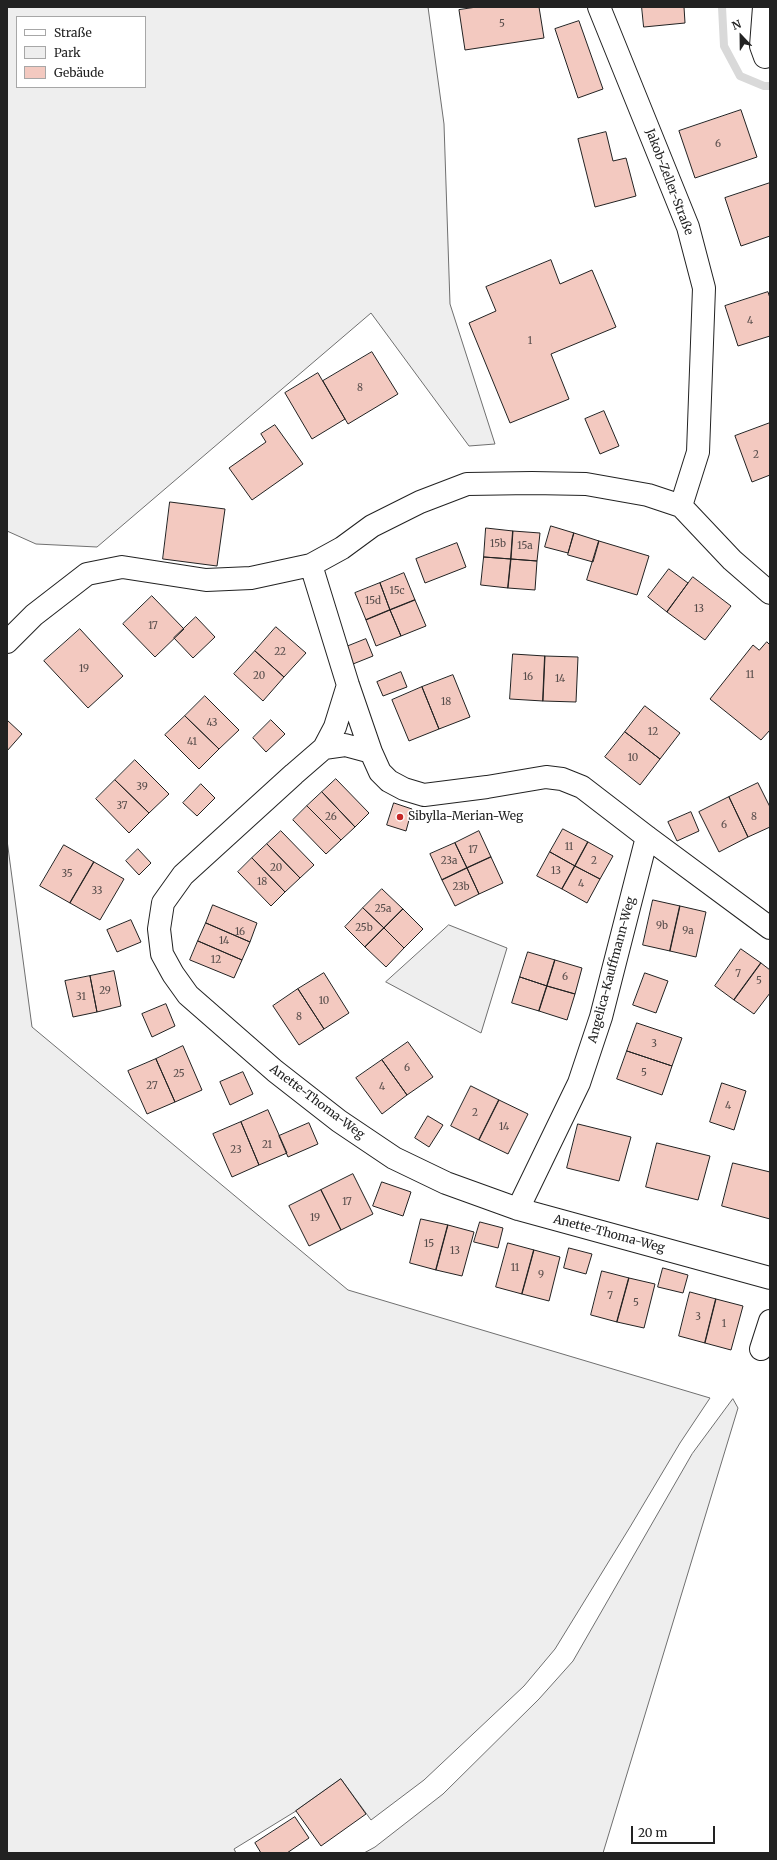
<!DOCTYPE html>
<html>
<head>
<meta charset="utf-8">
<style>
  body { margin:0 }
  #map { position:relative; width:777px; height:1860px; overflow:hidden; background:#fff; font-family:Merriweather,serif }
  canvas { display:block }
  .frame { position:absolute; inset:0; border:8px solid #222; pointer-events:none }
  .legend { position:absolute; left:16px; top:16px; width:130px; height:72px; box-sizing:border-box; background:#fff; border:1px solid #a7a7a7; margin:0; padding:5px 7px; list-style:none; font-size:12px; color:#222 }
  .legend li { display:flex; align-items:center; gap:8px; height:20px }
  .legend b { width:20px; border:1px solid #a7a7a7 }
  .north { position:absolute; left:721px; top:16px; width:40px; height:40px; -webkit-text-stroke:3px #fff; paint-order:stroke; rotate:338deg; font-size:11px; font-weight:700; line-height:16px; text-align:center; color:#222 }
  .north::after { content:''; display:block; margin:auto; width:14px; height:18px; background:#222; clip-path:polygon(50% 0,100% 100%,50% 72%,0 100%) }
  .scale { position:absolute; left:631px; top:1826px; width:84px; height:18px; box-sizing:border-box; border:2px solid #222; border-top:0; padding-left:5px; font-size:12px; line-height:14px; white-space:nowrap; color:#222; -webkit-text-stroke:3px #fff; paint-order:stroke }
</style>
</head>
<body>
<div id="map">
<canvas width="777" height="1860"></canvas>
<div class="frame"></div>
<ul class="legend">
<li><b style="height:5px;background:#fff"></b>Straße</li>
<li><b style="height:11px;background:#eee"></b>Park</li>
<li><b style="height:11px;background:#f3c9c0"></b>Gebäude</li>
</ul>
<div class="north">N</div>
<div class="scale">20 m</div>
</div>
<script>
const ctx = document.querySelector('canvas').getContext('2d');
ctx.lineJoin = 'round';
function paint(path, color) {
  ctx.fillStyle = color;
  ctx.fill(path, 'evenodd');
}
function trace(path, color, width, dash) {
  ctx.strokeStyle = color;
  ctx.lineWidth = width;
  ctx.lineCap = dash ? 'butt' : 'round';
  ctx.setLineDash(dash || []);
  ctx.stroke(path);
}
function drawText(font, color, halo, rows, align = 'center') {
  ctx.font = font + ' Merriweather,serif';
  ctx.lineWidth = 3;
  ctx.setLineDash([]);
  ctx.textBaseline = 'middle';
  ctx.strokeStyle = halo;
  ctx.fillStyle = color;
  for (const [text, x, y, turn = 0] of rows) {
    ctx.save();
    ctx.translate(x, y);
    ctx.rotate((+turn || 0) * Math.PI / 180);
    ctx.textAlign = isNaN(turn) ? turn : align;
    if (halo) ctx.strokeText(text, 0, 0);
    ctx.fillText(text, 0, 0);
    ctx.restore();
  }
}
const green = new Path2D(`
  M7 7H428L444 124 450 304 495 444 469 446 371 313 97 547 36 544 7 531ZM17 17H145V87H17Z
  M7 840 32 1027 348 1290 710 1398 680 1443 630 1527 555 1649 524 1686 424 1780 371 1820 341 1779 296 1811 234 1849 236 1853H7Z
  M449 925 507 948 481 1033 386 982Z
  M733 1399 738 1408 603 1853H364L375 1847 443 1794 539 1699 573 1661 692 1454Z`);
paint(green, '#eee');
trace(green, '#6f6f6f', 1);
trace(new Path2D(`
  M722 7 724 46 740 76 764 86H770`), '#d9d9d9', 8);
const building = new Path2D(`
  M477 7H539L544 38 465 50 459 10Z
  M642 7H684L685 23 644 27Z
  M579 21 603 89 578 98 555 29Z
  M741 110 757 157 695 178 679 131Z
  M606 132 613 161 626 158 636 196 595 207 578 139Z
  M770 183V236L741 246 725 198Z
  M551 260 560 284 592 270 616 327 551 354 569 399 510 423 469 323 496 311 486 287Z
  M768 292 770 298V336L738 346 725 306Z
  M372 352 398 394 348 424 323 381Z
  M318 373 345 419 312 439 285 393Z
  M604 411 619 446 600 454 585 419Z
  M770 423V475L752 482 735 436Z
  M275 425 303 464 252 500 229 468 266 442 261 434Z
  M170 502 225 509 217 566 163 559Z
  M551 526 574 533 568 553 545 547Z
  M486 528 513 531 511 559 484 557Z
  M513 531 540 533 537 561 511 559Z
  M574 533 599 541 593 562 568 555Z
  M599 541 649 556 637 595 587 580Z
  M457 543 466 567 425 583 416 559Z
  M484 557 511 559 508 588 481 585Z
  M511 559 537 561 535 590 508 588Z
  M669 569 688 583 667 612 648 597Z
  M404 573 415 600 390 610 380 583Z
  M693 577 731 606 705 640 667 612Z
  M380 583 390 610 366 620 355 593Z
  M152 596 184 629 155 657 123 624Z
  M415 600 426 626 401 636 390 610Z
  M390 610 401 636 376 646 366 620Z
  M196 617 215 637 193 658 174 638Z
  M276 627 306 653 284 677 255 651Z
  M80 629 123 676 88 708 44 661Z
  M366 639 373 656 353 664 346 647Z
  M767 642 770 645V730L761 740 710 699 753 645 759 650Z
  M255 651 284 677 263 701 234 674Z
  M513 654 545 656 543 701 510 699Z
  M545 656 578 657 576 702 543 701Z
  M401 672 407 687 383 696 377 682Z
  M453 675 470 717 439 729 422 687Z
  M422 687 439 729 409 741 392 700Z
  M205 696 239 730 219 749 185 716Z
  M645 706 680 733 660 759 625 732Z
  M185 716 219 749 199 769 165 735Z
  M7 720 22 734 7 751Z
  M271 720 285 734 266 752 253 738Z
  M625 732 660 759 640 785 605 757Z
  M135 760 169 794 149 813 115 780Z
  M336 779 369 813 355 827 322 792Z
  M115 780 149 813 129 833 96 799Z
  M758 783 770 807V827L748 837 729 797Z
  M201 784 215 798 197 816 183 803Z
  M322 792 355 827 341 840 307 806Z
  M729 797 748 837 719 852 699 812Z
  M394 803 412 809 406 831 387 825Z
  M307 806 341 840 326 854 293 820Z
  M691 812 699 831 677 841 668 822Z
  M563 829 588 842 575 866 550 852Z
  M281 831 314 865 300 878 267 844Z
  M479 831 491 857 467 868 455 843Z
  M588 842 613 856 600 879 575 866Z
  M455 843 467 868 442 880 430 854Z
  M267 844 300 878 285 892 252 858Z
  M64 845 94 862 70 903 40 886Z
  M138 849 151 863 139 875 126 861Z
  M550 852 575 866 562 889 537 876Z
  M491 857 503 883 479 894 467 868Z
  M252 858 285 892 271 906 238 872Z
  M94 862 124 879 100 920 70 903Z
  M575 866 600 879 587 903 562 889Z
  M467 868 479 894 455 906 442 880Z
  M382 889 403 909 384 928 363 908Z
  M653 900 680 906 670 951 643 945Z
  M213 905 257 923 250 942 206 923Z
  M680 906 706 912 696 957 670 951Z
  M363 908 384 928 365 947 345 927Z
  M403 909 423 929 404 948 384 928Z
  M131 920 141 942 117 952 107 930Z
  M206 923 250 942 242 960 198 941Z
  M384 928 404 948 386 967 365 947Z
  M198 941 242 960 234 978 190 960Z
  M741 949 761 963 734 1000 715 986Z
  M528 952 555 960 547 986 520 977Z
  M555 960 582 968 575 994 547 986Z
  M761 963 770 970V993L754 1014 734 1000Z
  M114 971 121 1006 97 1012 90 976Z
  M324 973 349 1013 324 1029 298 989Z
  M645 973 668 981 656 1013 633 1005Z
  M90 976 97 1012 73 1017 65 981Z
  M520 977 547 986 539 1011 512 1003Z
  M547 986 575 994 567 1020 539 1011Z
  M298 989 324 1029 299 1045 273 1006Z
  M166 1004 175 1026 152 1037 142 1014Z
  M637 1023 682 1038 672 1066 627 1051Z
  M408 1042 433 1077 407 1095 382 1060Z
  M183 1046 202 1090 175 1102 156 1059Z
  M627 1051 672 1066 662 1095 617 1079Z
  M156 1059 175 1102 147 1114 128 1071Z
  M382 1060 407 1095 382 1114 356 1078Z
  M243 1072 253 1094 230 1105 220 1082Z
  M722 1083 746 1091 734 1130 710 1122Z
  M471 1086 499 1100 479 1140 451 1126Z
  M499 1100 528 1114 508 1154 479 1140Z
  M268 1110 287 1153 259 1165 241 1122Z
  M428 1116 443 1125 429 1147 415 1138Z
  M241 1122 259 1165 232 1177 213 1134Z
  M309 1123 318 1144 288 1157 279 1136Z
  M578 1124 631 1137 619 1181 567 1168Z
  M657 1143 710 1156 698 1200 646 1187Z
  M733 1163 770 1172V1219L722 1206Z
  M353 1174 373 1214 341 1230 321 1190Z
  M382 1182 411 1192 403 1216 373 1206Z
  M321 1190 341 1230 309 1246 289 1206Z
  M421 1219 448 1225 436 1270 410 1263Z
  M480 1222 503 1228 498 1248 474 1242Z
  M448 1225 474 1232 462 1276 436 1270Z
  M508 1243 534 1250 522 1294 496 1287Z
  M569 1248 592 1254 586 1274 564 1268Z
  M534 1250 560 1257 549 1301 522 1294Z
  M663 1268 688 1275 683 1293 658 1287Z
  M602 1271 629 1278 617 1322 591 1315Z
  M629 1278 655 1284 644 1328 617 1322Z
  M690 1292 716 1299 705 1343 679 1336Z
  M716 1299 743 1306 731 1350 705 1343Z
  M341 1779 366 1814 321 1846 296 1811Z
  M295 1817 309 1838 287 1853H261L255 1843Z`);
paint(building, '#f3c9c0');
trace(building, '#222', 1);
const minor = new Path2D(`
  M599 7 688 227 704 288 698 452 681 506
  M764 7 761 46 765 57
  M311 565 348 685 371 752 380 772 389 781 404 789 424 795 487 787 546 777 562 779 582 787 647 837 770 928
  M7 642 34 615 87 574 122 567 206 580 251 578 311 565 342 548 372 526 420 502 467 484 532 483 586 484 648 495 681 506 732 560 770 593
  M348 685 335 727 324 748 294 774 183 875 163 903 159 929 162 954 173 974 188 995 275 1071 339 1121 394 1158 446 1183 518 1209 770 1278
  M324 748 345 745 371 752
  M518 1209 579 1083 601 1017 647 837
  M761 1349 770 1321`);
trace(minor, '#222', 24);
trace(minor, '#fff', 22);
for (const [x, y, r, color] of [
  [400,817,4,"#c62828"]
]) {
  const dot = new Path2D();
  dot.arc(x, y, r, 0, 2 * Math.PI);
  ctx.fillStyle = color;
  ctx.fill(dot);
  trace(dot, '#fff', 1.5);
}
drawText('10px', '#564c4a', null, [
  ["5",502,24],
  ["6",718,144],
  ["4",750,321],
  ["1",530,341],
  ["8",360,388],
  ["2",756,455],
  ["15b",498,544],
  ["15a",525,546],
  ["15c",397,591],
  ["15d",373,601],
  ["13",699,609],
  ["17",153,626],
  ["22",280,652],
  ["19",84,669],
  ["11",750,675],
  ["20",259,676],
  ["16",528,677],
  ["14",560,679],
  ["18",446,702],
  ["43",212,723],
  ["12",653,732],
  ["41",192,742],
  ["10",633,758],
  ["39",142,787],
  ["37",122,806],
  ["26",331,817],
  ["8",754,817],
  ["6",724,825],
  ["11",569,847],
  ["17",473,850],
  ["23a",449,861],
  ["2",594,861],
  ["20",276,868],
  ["13",556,871],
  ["35",67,874],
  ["18",262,882],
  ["4",581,884],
  ["23b",461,887],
  ["33",97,891],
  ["25a",383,909],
  ["9b",662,926],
  ["25b",364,928],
  ["9a",688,931],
  ["16",240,932],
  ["14",224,941],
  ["12",216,960],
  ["7",738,974],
  ["6",565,977],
  ["5",759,981],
  ["29",105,991],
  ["31",81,997],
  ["10",324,1001],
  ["8",299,1017],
  ["3",654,1044],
  ["6",407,1068],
  ["5",644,1073],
  ["25",179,1074],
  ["27",152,1086],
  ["4",382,1087],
  ["4",728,1106],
  ["2",475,1113],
  ["14",504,1127],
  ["21",267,1145],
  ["23",236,1150],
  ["17",347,1202],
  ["19",315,1218],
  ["15",429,1244],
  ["13",455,1251],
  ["11",515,1268],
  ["9",541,1275],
  ["7",610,1296],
  ["5",636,1303],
  ["3",698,1317],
  ["1",724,1324]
]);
drawText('12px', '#222', '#fff', [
  ["Jakob-Zeller-Straße",669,182,69],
  ["Angelica-Kauffmann-Weg",612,970,-75],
  ["Anette-Thoma-Weg",317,1102,37],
  ["Anette-Thoma-Weg",609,1234,15]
]);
drawText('12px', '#222', '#fff', [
  ["Sibylla-Merian-Weg",408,817]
], 'left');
</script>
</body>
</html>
